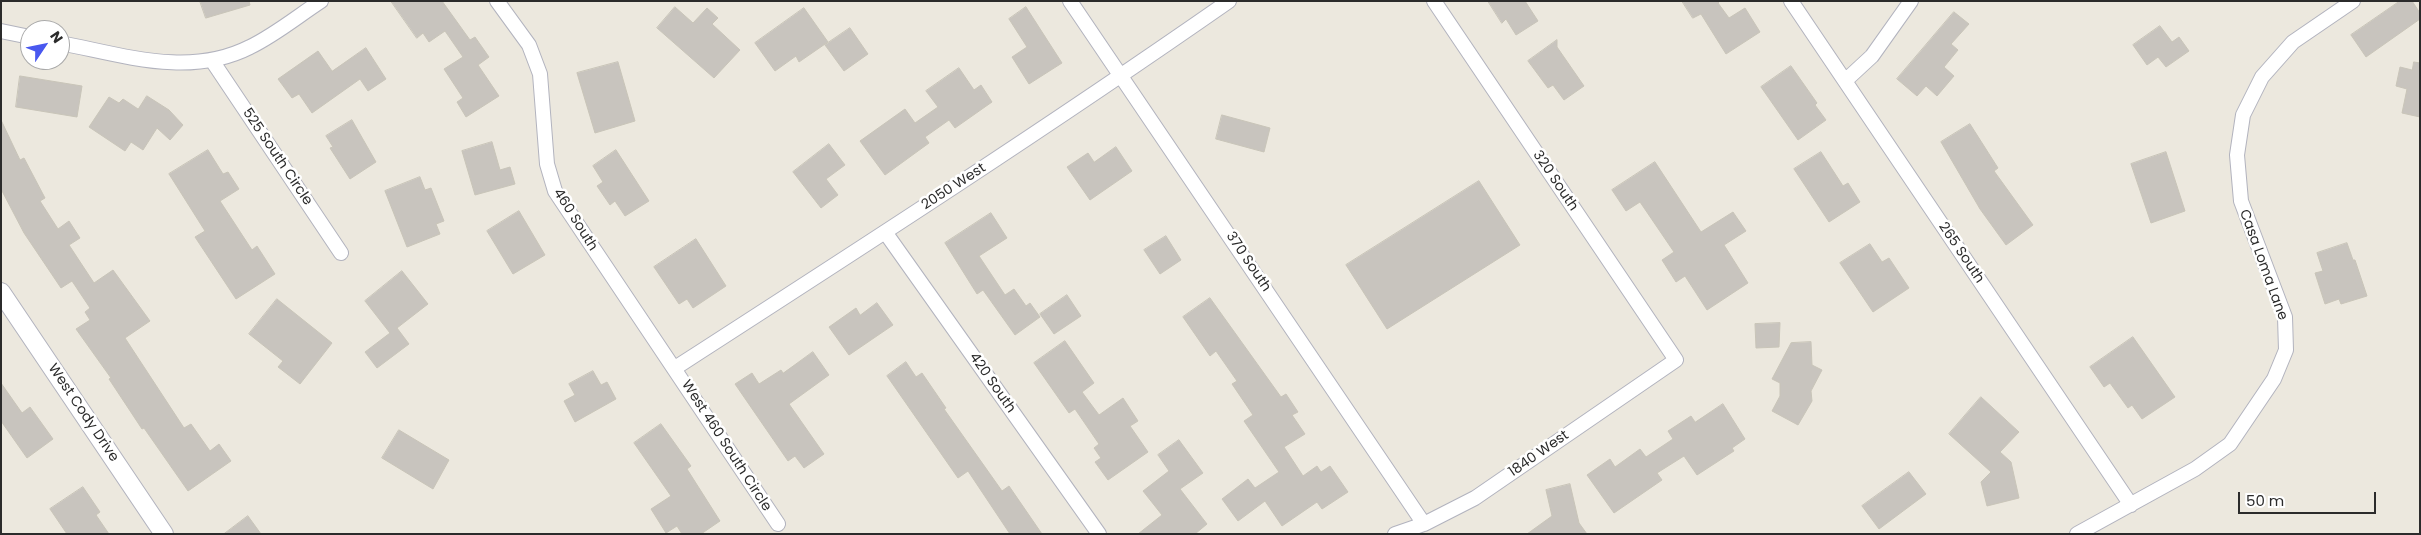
<!DOCTYPE html>
<html>
<head>
<meta charset="utf-8">
<style>
  body { margin:0 }
  #map { position:relative; width:2421px; height:535px; overflow:hidden; background:#ece8de; font-family:Poppins,sans-serif }
  canvas { display:block }
  .frame { position:absolute; inset:0; border:2px solid #2b2b2b; pointer-events:none }
  .north { position:absolute; left:20px; top:20px; width:50px; height:50px; box-sizing:border-box; background:#fff; border:1px solid #aaa; border-radius:50%; rotate:56deg; font-size:14px; font-weight:700; line-height:20px; text-align:center; color:#2b2b2b }
  .north::after { content:''; display:block; margin:auto; width:18px; height:22px; background:#4958ef; clip-path:polygon(50% 0,100% 100%,50% 72%,0 100%) }
  .scale { position:absolute; left:2238px; top:492px; width:138px; height:22px; box-sizing:border-box; border:2px solid #2b2b2b; border-top:0; padding-left:6px; font-size:15px; line-height:18px; white-space:nowrap; color:#2b2b2b; -webkit-text-stroke:4px #fff; paint-order:stroke }
</style>
</head>
<body>
<div id="map">
<canvas width="2421" height="535"></canvas>
<div class="frame"></div>
<div class="north">N</div>
<div class="scale">50 m</div>
</div>
<script>
const ctx = document.querySelector('canvas').getContext('2d');
ctx.lineJoin = 'round';
function paint(path, color) {
  ctx.fillStyle = color;
  ctx.fill(path, 'evenodd');
}
function trace(path, color, width, dash) {
  ctx.strokeStyle = color;
  ctx.lineWidth = width;
  ctx.lineCap = dash ? 'butt' : 'round';
  ctx.setLineDash(dash || []);
  ctx.stroke(path);
}
function drawText(font, color, halo, rows, align = 'center') {
  ctx.font = font + ' Poppins,sans-serif';
  ctx.lineWidth = 5;
  ctx.setLineDash([]);
  ctx.textBaseline = 'middle';
  ctx.strokeStyle = halo;
  ctx.fillStyle = color;
  for (const [text, x, y, turn = 0] of rows) {
    ctx.save();
    ctx.translate(x, y);
    ctx.rotate((+turn || 0) * Math.PI / 180);
    ctx.textAlign = isNaN(turn) ? turn : align;
    if (halo) ctx.strokeText(text, 0, 0);
    ctx.fillText(text, 0, 0);
    ctx.restore();
  }
}
const building = new Path2D(`
  M200 1H249L250 5 206 18Z
  M391 1H442L470 40 475 37 489 57 478 65 499 96 466 117 457 102 463 98 444 69 463 57 445 31 429 42 423 33 417 38Z
  M1488 1H1525L1538 21 1516 35 1506 19 1502 23Z
  M1682 1H1720L1718 3 1729 18 1745 8 1760 32 1726 54 1701 14 1693 18Z
  M2400 1H2412L2420 13V19L2366 57 2351 35Z
  M675 7 693 23 707 8 718 18 712 24 740 50 714 78 657 28Z
  M1026 7 1062 63 1029 84 1012 57 1027 47 1009 19Z
  M804 8 828 42 799 62 796 56 775 71 755 43Z
  M1954 12 1969 24 1951 44 1958 50 1944 67 1954 76 1937 96 1926 86 1917 96 1897 79Z
  M2160 26 2172 42 2179 37 2189 51 2166 67 2158 57 2147 65 2133 45Z
  M850 28 868 54 844 71 825 45Z
  M1557 40V47L1584 86 1564 100 1553 85 1548 88 1528 61Z
  M366 48 386 79 368 91 360 79 312 113 299 94 292 98 278 79 318 51 332 71Z
  M618 62 635 121 595 133 577 73Z
  M2414 62 2420 63V117L2402 113 2407 89 2396 86 2400 67 2412 70Z
  M1791 66 1817 103 1815 105 1826 120 1798 140 1761 87Z
  M959 68 974 90 981 85 992 102 955 128 949 120 925 137 929 143 885 175 860 141 905 109 915 123 938 107 926 91Z
  M20 76 82 86 77 117 16 107Z
  M147 96 169 110 183 125 170 140 157 128 143 150 131 142 125 151 89 127 109 97 119 103 123 99 138 109Z
  M1222 115 1270 128 1264 152 1216 139Z
  M1 120 20 160 24 158 45 198 40 201 58 229 69 221 80 238 69 245 94 283 113 270 150 321 125 338 184 428 191 424 210 451 219 444 231 461 188 491 144 428 142 429 109 379 111 378 76 329 90 320 85 312 90 308 72 281 61 288 24 233 1 189Z
  M352 120 376 162 350 179 330 148 333 147 326 136Z
  M1970 124 1998 168 1994 171 2033 225 2006 245 1980 209 1941 142Z
  M492 142 500 170 510 167 515 184 475 195 462 151Z
  M829 144 845 165 826 179 838 195 821 208 793 172Z
  M1116 147 1132 171 1090 200 1067 167 1088 153 1094 162Z
  M208 150 223 174 228 172 239 189 220 201 252 250 257 246 275 274 236 299 195 237 205 231 169 174Z
  M616 150 649 201 625 216 615 201 610 205 597 186 603 182 593 166Z
  M1821 152 1843 186 1848 183 1860 202 1829 222 1794 169Z
  M2166 152 2185 211 2151 223 2131 164Z
  M1655 162 1701 232 1733 212 1746 231 1724 245 1748 283 1707 310 1685 276 1676 282 1662 260 1674 252 1640 202 1626 211 1612 190Z
  M420 177 425 190 431 188 444 221 436 224 440 234 407 247 385 191Z
  M1479 181 1520 245 1387 329 1346 265Z
  M519 211 545 255 513 274 487 231Z
  M991 213 1007 238 979 256 1005 295 1014 289 1026 306 1030 303 1040 317 1015 335 983 290 977 294 945 243Z
  M1166 236 1181 260 1160 274 1144 250Z
  M696 239 726 286 693 308 687 299 679 304 654 267Z
  M2347 243 2353 260H2355L2367 296 2341 304 2339 299 2325 304 2315 273 2323 271 2317 253Z
  M1870 244 1882 262 1889 258 1909 288 1873 312 1840 263Z
  M402 271 428 304 397 328 409 344 377 368 365 352 390 333 365 301Z
  M1067 295 1081 316 1054 334 1040 314Z
  M1210 298 1281 397 1286 394 1298 412 1292 415 1305 434 1284 447 1303 476 1317 466 1321 472 1330 466 1348 492 1322 509 1317 502 1282 526 1265 501 1238 521 1222 499 1248 479 1255 488 1279 472 1244 421 1253 415 1232 384 1237 381 1216 351 1210 356 1183 317Z
  M277 299 332 343 300 384 278 367 283 361 249 334Z
  M877 303 893 325 849 355 829 327 856 308 860 315Z
  M1780 323 1779 347 1756 348 1755 324Z
  M2133 337 2175 397 2142 419 2132 405 2128 408 2110 383 2104 387 2090 367Z
  M1065 341 1094 383 1082 392 1099 415 1123 398 1138 421 1130 426 1148 452 1108 480 1095 462 1101 458 1094 448 1099 444 1075 409 1069 413 1034 363Z
  M1811 342 1812 365 1822 370 1811 391 1812 401 1798 425 1772 411 1780 396V383L1772 379 1791 343Z
  M813 352 829 375 789 404 824 454 804 468 795 456 788 461 735 384 752 373 759 384 781 370 783 373Z
  M906 362 916 377 922 373 946 408 944 409 1002 491 1009 486 1042 534H1010L968 471 958 478 887 376Z
  M593 371 601 385 607 382 616 399 575 422 564 401 575 395 569 384Z
  M1 383 22 413 30 407 53 439 27 458 1 421Z
  M1981 397 2019 432 2000 452 2011 462 2019 498 1987 506 1981 482 1991 472 1949 434Z
  M1723 404 1745 439 1732 448 1734 451 1697 475 1684 456 1657 473 1662 480 1614 513 1587 475 1610 459 1615 467 1640 449 1646 457 1673 439 1668 431 1691 416 1695 422Z
  M661 424 691 466 687 469 720 521 701 534H682L677 526 666 533 651 509 671 496 634 443Z
  M399 430 449 460 433 489 382 458Z
  M1179 440 1203 473 1180 489 1207 524 1195 534H1138L1162 515 1143 491 1169 471 1158 455Z
  M1909 472 1926 494 1879 529 1862 506Z
  M1570 484 1579 523 1587 534H1527L1552 516 1546 490Z
  M83 487 100 512 96 515 109 534H67L50 509Z
  M248 516 261 534H224Z`);
paint(building, '#c8c4be');
trace(building, '#c8c4b8', 1);
const minor = new Path2D(`
  M497 1 529 45 540 74 547 164 555 191 778 524
  M1070 1 1424 524
  M1791 1 2131 505
  M1 31 30 37
  M60 43C124 55 189 78 250 47 275 35 298 16 321 1
  M213 62 341 253
  M1845 81 1872 56 1911 1
  M885 232 1099 534
  M675 368C861 248 1047 128 1229 1
  M1395 534 1424 524 1475 498 1676 360 1434 1
  M2077 534 2195 469 2230 444 2274 379 2286 350 2285 317 2241 201 2237 155 2243 115 2262 77 2293 42 2353 1`);
const tertiary = new Path2D(`
  M1 292 164 534`);
trace(minor, '#b2b3be', 16);
trace(tertiary, '#b2b3be', 20);
trace(minor, '#fff', 14);
trace(tertiary, '#fff', 18);
drawText('14px', '#2b2b2b', '#fff', [
  ["525 South Circle",277,157,56],
  ["320 South",1555,181,56],
  ["2050 West",954,187,-33],
  ["460 South",575,220,58],
  ["265 South",1961,253,56],
  ["370 South",1248,262,56],
  ["Casa Loma Lane",2263,265,70],
  ["420 South",992,383,55],
  ["West Cody Drive",83,413,56],
  ["West 460 South Circle",726,446,57],
  ["1840 West",1539,454,-35]
]);
</script>
</body>
</html>
